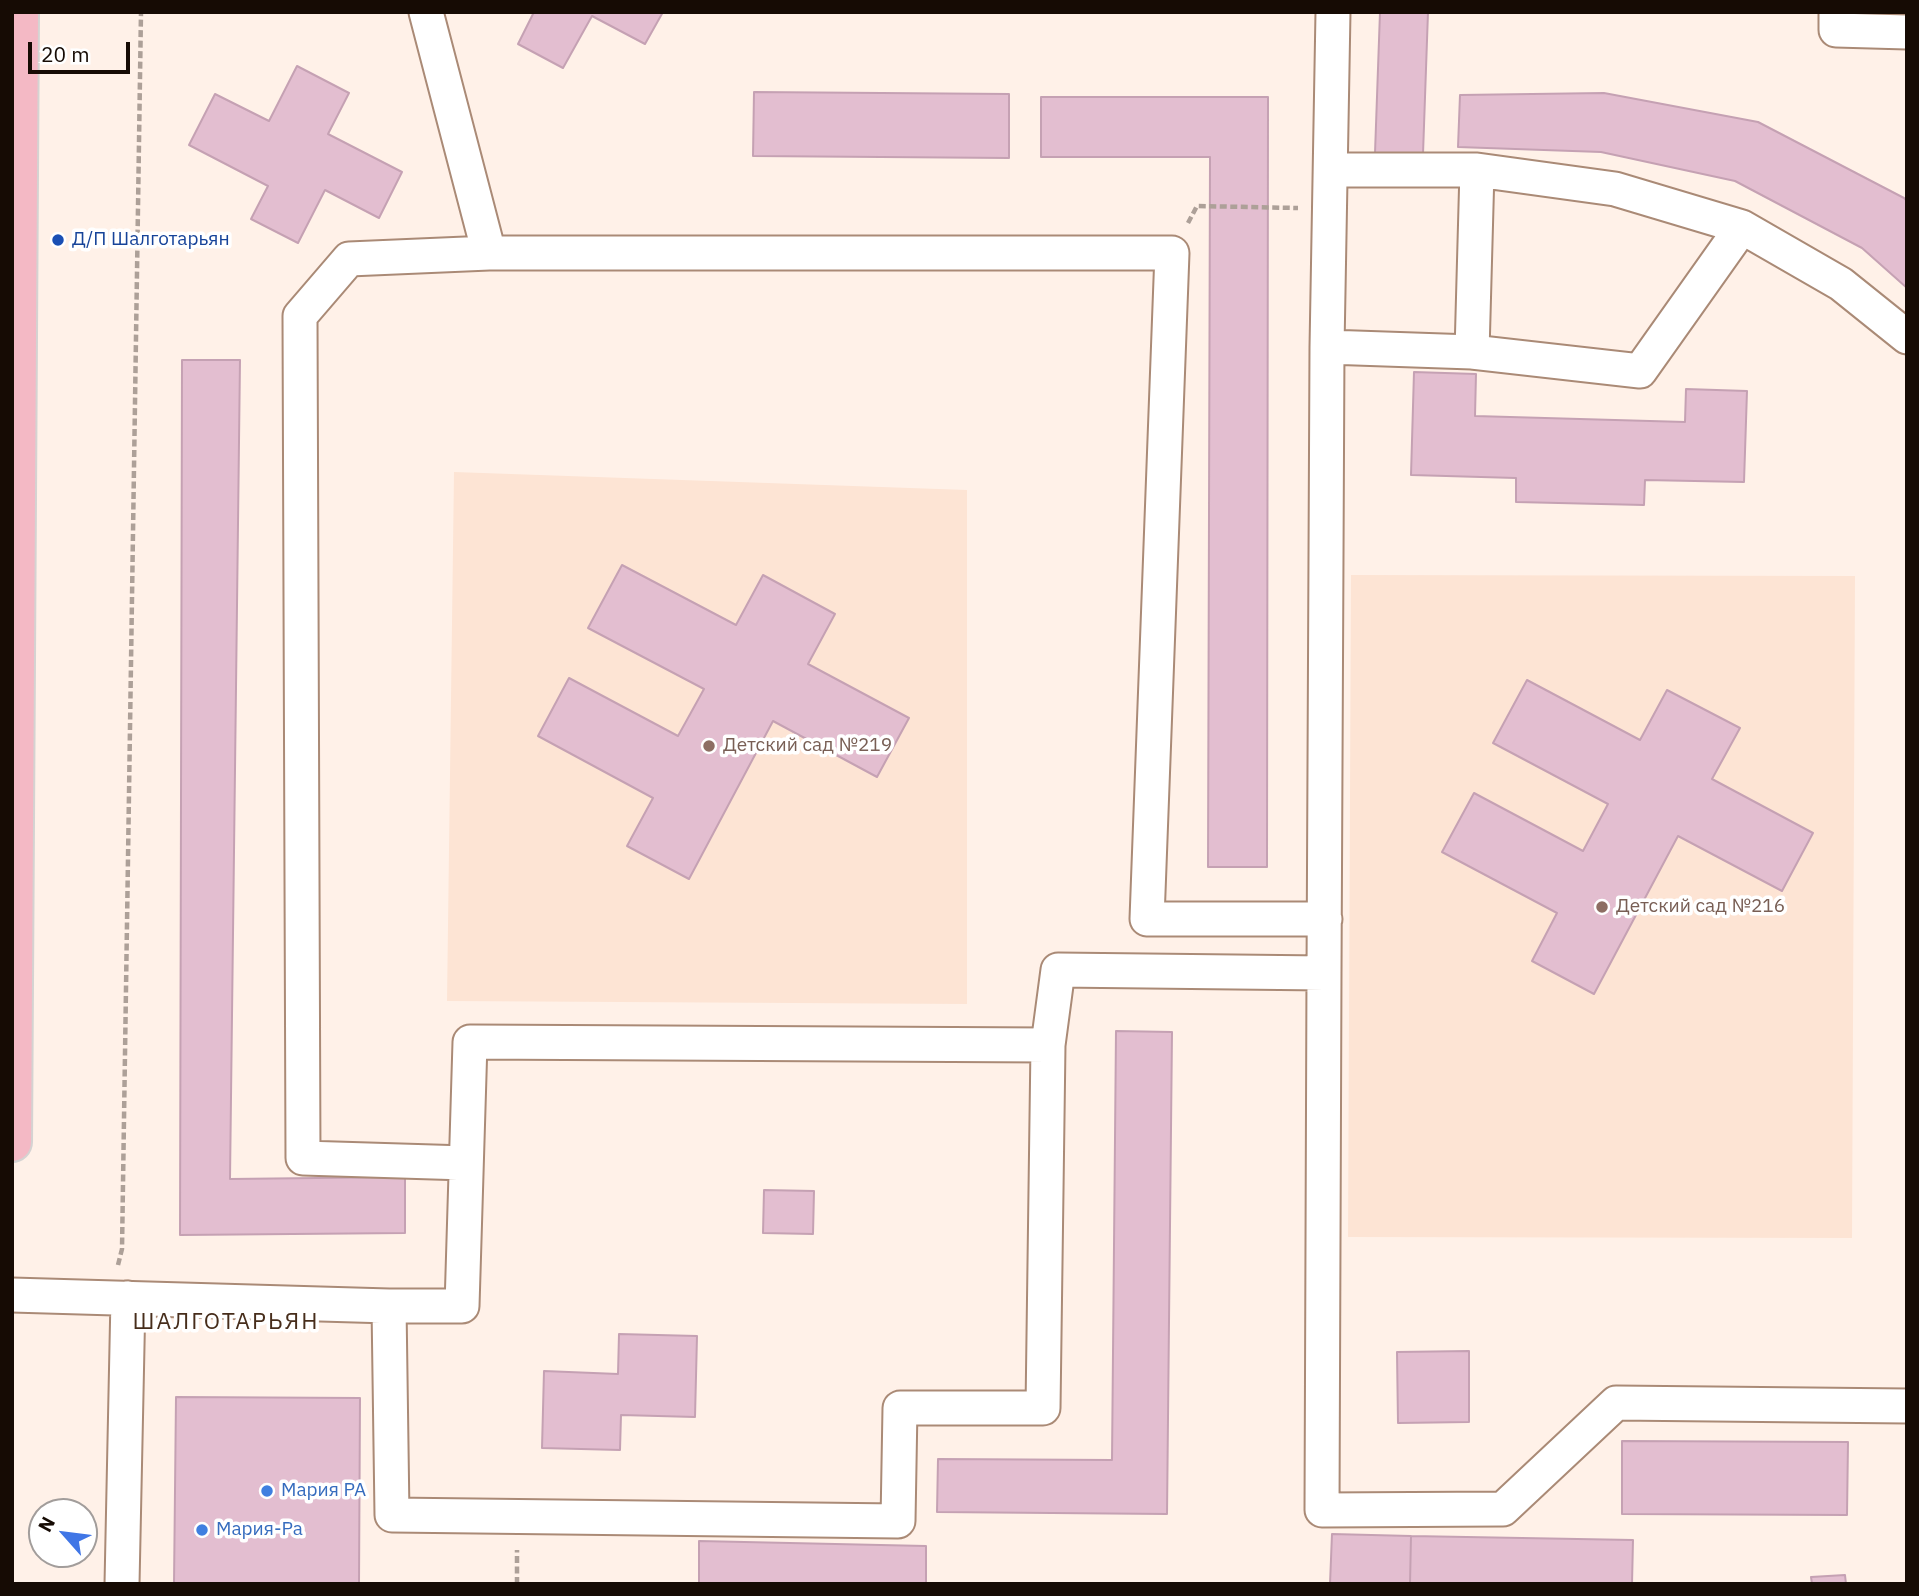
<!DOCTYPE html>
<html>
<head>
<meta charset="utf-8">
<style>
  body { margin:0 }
  #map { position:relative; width:1919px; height:1596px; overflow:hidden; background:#fff1e8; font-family:"IBM Plex Sans",sans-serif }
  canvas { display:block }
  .frame { position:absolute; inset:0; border:14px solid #160b04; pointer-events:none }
  .north { position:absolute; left:28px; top:1498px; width:70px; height:70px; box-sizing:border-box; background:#fff; border:2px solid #a29d9b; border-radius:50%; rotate:298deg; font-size:19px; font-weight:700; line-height:28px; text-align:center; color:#160b04 }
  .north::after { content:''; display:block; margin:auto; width:24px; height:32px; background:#4076e6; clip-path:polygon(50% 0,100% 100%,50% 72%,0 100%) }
  .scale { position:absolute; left:28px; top:42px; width:102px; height:32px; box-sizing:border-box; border:4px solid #160b04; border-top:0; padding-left:9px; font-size:21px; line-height:24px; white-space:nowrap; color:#160b04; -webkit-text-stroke:5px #fff; paint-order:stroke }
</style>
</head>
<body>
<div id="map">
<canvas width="1919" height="1596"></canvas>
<div class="frame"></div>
<div class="north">N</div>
<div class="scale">20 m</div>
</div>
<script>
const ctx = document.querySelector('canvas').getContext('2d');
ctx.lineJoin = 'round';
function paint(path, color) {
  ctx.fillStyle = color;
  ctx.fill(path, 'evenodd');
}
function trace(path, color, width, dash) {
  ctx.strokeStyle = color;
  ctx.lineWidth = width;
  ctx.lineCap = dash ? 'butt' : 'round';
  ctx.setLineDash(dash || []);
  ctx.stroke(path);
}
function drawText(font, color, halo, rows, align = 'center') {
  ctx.font = font + ' "IBM Plex Sans",sans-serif';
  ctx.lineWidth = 7;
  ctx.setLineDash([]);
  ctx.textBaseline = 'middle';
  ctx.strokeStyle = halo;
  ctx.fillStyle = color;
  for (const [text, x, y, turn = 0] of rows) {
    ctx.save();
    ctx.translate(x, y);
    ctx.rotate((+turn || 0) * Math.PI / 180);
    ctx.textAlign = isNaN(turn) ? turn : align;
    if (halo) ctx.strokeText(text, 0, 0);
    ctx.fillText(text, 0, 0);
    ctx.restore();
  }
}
paint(new Path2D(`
  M454 472 967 490V1004L447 1001Z
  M1351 575 1855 576 1852 1238 1348 1237Z`), '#fde4d4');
const building = new Path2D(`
  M534 12H663L645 44 592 16 563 68 518 44Z
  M1380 12H1428L1423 154 1375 153Z
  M297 66 349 93 328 134 402 172 379 218 325 190 298 243 251 219 268 186 189 145 215 94 269 121Z
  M754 92 1009 94V158L753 156Z
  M1604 93 1758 122 1904 198 1907 201V288L1862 248 1735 181 1601 152 1458 147 1460 95Z
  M1041 97H1268L1267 867H1208L1210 157H1041Z
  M182 360H240L230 1179 405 1177V1233L180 1235Z
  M1414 372 1476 374 1475 416 1685 422 1686 389 1747 391 1744 482 1645 480 1644 505 1516 502V478L1411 475Z
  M622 565 736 625 763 575 835 614 808 664 909 718 877 777 773 721 689 879 627 846 653 798 538 736 569 678 678 736 704 689 588 628Z
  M1527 680 1640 740 1667 690 1740 728 1712 779 1813 833 1782 891 1678 836 1594 994 1532 961 1557 913 1442 852 1474 793 1583 851 1608 804 1493 743Z
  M1116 1031 1172 1032 1167 1514 937 1512 938 1459 1112 1460Z
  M764 1190 814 1191 813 1234 763 1233Z
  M619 1334 697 1336 695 1417 621 1415 620 1450 542 1448 544 1371 618 1374Z
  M1469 1351V1422L1398 1423 1397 1352Z
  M176 1397 360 1398 359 1584H174Z
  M1622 1441 1848 1442 1847 1515 1622 1514Z
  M1332 1534 1411 1536 1410 1584H1330Z
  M1411 1536 1633 1540 1632 1584H1410Z
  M699 1541 926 1546V1584H699Z
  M1845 1575 1846 1584H1812L1811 1577Z`);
paint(building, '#e3bed0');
trace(building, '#c5a1b3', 2);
const minor = new Path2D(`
  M426 12 489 253
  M1836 12V30L1907 32
  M1331 170H1477L1615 189 1742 227 1841 284 1907 337
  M1327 347 1472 352 1640 371 1742 227
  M1472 352 1477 170
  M1324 973 1327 347 1333 12
  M466 1163 303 1158 300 316 349 259 489 253H1172L1147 919H1325
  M12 1295 389 1306 392 1515 898 1521 900 1408H1043L1048 1045 1058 970 1324 973 1322 1510 1503 1509 1616 1403 1907 1406
  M389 1306H462L470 1042 1048 1045
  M122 1584 128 1298`);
const major = new Path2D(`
  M12 1142 19 12`);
trace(minor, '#aa8a76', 37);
trace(major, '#d5d3d2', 42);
trace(new Path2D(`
  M1188 223 1197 206 1298 208
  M118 1265 122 1249 141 12
  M517 1584V1550`), '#ada098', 4.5, [7, 3.5]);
trace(minor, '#fff', 33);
trace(major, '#f4b9c5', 38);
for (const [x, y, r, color] of [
  [58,240,7,"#1a4fb4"],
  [709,746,7,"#8d6e63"],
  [1602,907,7,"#8d6e63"],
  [267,1491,7,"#3f7fe0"],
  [202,1530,7,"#3f7fe0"]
]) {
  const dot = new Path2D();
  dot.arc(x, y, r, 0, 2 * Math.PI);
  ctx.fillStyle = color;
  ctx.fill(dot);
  trace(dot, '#fff', 2.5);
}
drawText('19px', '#164399', '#fff', [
  ["Д/П Шалготарьян",72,240]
], 'left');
drawText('19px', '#785e54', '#fff', [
  ["Детский сад №219",723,746],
  ["Детский сад №216",1616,907]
], 'left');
drawText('19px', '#366cbe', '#fff', [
  ["Мария РА",281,1491],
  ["Мария-Ра",216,1530]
], 'left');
ctx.letterSpacing = '2px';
drawText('23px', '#472d1b', '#fff', [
  ["ШАЛГОТАРЬЯН",226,1322]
]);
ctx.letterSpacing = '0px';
</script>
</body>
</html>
